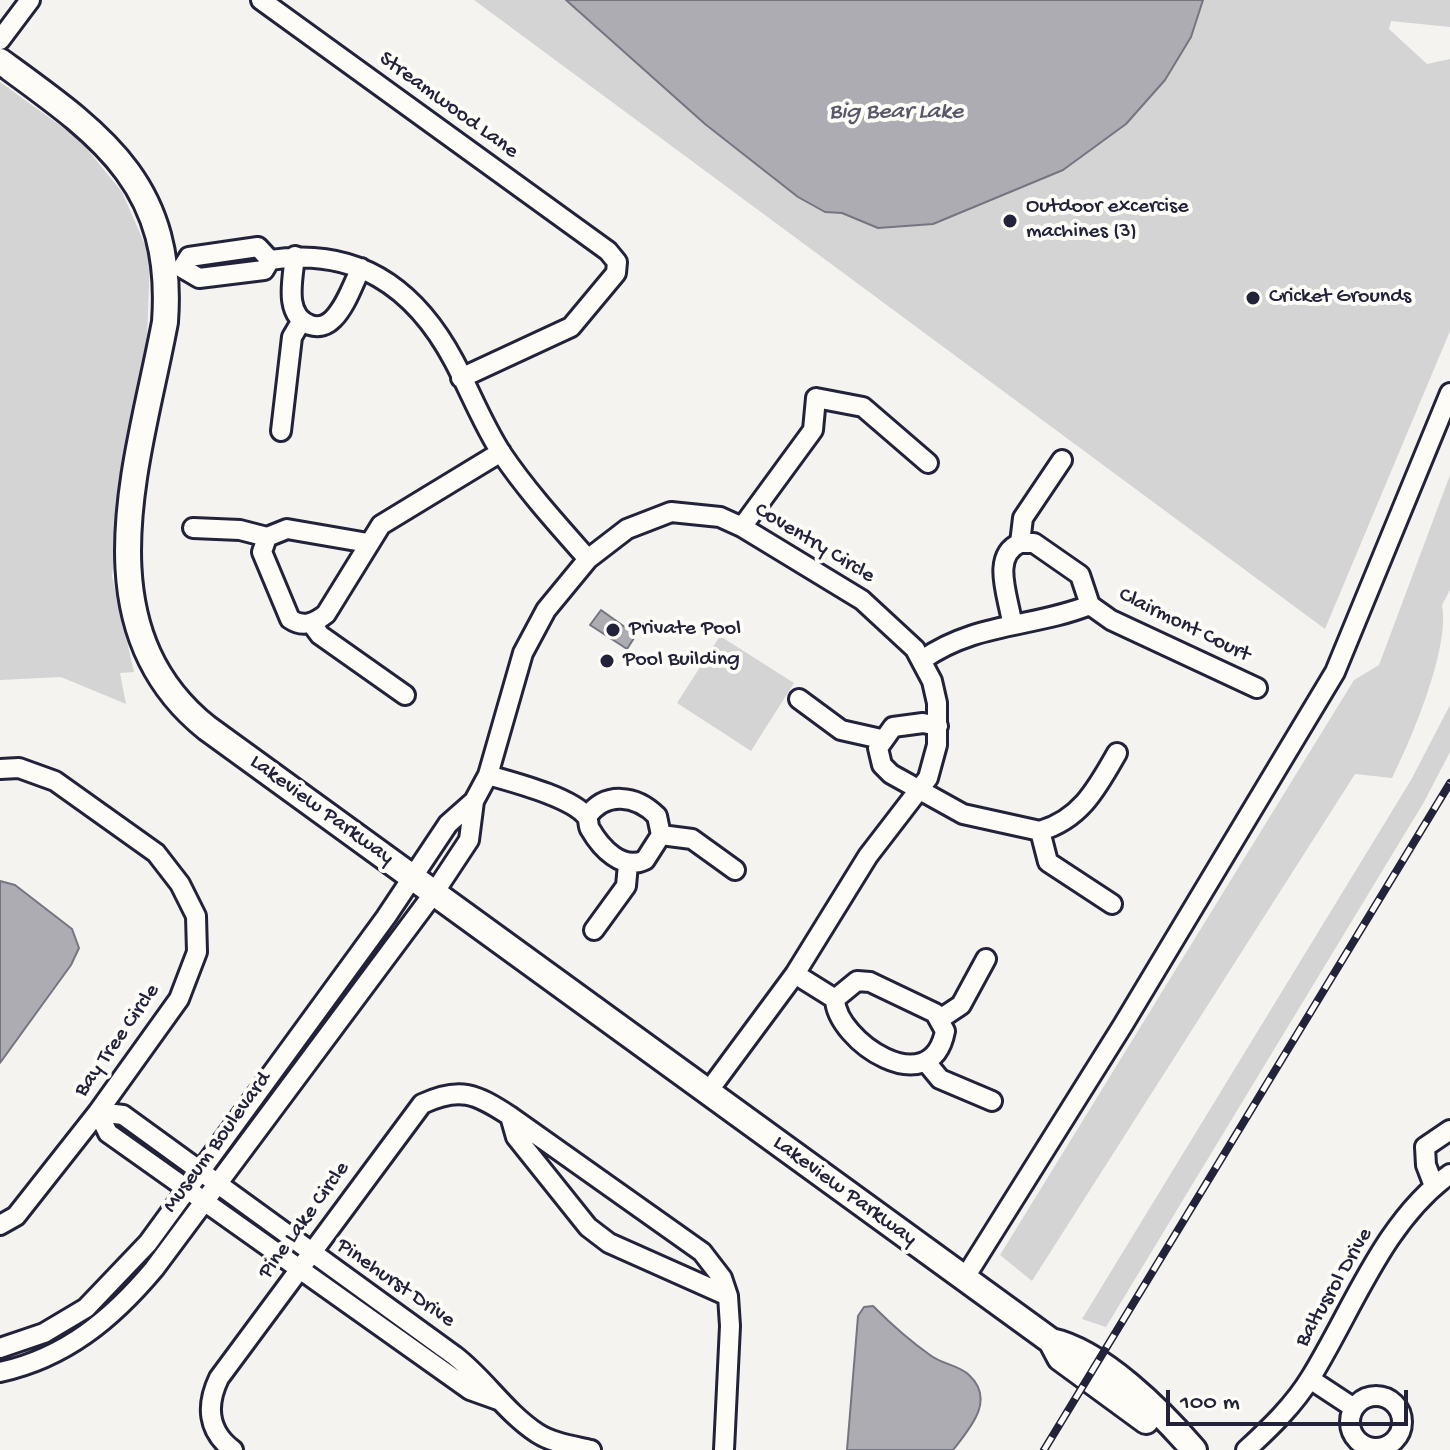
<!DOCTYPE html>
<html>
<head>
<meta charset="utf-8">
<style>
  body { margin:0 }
  #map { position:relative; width:1450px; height:1450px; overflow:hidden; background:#f4f3ef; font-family:"Gochi Hand",sans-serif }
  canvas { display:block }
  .scale { position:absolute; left:1166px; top:1390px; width:242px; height:36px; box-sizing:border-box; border:4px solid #22223b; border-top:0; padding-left:10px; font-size:24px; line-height:28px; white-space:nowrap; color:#22223b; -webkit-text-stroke:6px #fdfcf7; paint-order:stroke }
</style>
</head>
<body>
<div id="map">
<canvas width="1450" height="1450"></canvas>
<div class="scale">100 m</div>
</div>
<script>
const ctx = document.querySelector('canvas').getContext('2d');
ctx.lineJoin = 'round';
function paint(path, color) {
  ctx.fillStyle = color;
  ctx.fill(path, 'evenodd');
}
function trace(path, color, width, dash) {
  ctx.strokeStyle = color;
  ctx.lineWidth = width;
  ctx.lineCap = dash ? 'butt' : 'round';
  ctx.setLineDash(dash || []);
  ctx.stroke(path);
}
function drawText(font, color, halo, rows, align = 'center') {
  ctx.font = font + ' "Gochi Hand",sans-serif';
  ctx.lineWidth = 8;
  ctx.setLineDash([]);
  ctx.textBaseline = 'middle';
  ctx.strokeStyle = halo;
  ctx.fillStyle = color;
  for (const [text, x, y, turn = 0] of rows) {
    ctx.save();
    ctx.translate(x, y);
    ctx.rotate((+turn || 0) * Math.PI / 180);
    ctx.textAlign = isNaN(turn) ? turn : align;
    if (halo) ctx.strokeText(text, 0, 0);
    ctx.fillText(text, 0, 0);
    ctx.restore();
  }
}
paint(new Path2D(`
  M474 0H1450V27L1391 21 1389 29 1427 64 1450 59V331L1325 629Z
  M0 82 79 139 122 192 150 256 147 341 124 468 112 576 134 672 120 673 126 704 61 677 0 680Z
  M1450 475V590L1442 605C1450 647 1413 736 1392 778L1355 774 1032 1281 1000 1255 1354 680 1379 665Z
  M720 636 794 683 751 751 677 703Z
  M1450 705V752L1424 802 1106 1327 1082 1319 1411 780Z`), '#d5d4d5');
const water = new Path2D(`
  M566 0H1203L1191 37 1165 80 1126 124 1063 170 933 224 878 228 842 213 825 212 798 197 705 124Z
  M601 610 636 635 627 649 590 625Z
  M0 881 15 885 72 929 79 948 71 965 0 1063Z
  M873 1306C891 1324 910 1341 930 1355 941 1364 959 1365 969 1375 996 1400 970 1428 953 1450H847L858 1316 864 1307Z`);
paint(water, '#acacb2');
trace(water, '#757582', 2);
const street = new Path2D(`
  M261 0 608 251 617 262 616 273 571 327 461 378
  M0 40 30 0
  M258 247 270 260 264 270 199 278 182 268 189 257Z
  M295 256C293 278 283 315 310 325 319 328 327 325 333 319 346 306 353 284 361 268
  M270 260C355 247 414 286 454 361 470 391 483 425 502 454 527 491 558 525 588 559
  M281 431 292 337 302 320
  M742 527 813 430 816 398 863 407 928 463
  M193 528 240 530 267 537
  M368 543 287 529 267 537 262 552 290 619C303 628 315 623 326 614L381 525 501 452
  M1020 543H1034L1080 575 1090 605 1111 620 1257 688
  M311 623 320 635 405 695
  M1012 623C1009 598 990 556 1020 543L1023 518 1062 460
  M922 660C976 622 1032 628 1090 605
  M799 699 841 730 881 739
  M938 726 923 723 893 727 878 748 882 765 891 774 963 814 1040 831
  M0 769 19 768 55 781 156 853 180 884 196 916 197 952 179 999 98 1112 16 1216 0 1225
  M488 775C512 782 572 797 587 817 589 821 588 826 590 829 601 848 622 871 645 860L661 835 657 816C636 795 605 791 587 817
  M661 835 692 839 735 870
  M1112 904 1048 862 1040 831C1081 819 1097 788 1117 753
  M594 930 626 886 628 864
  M795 974 835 999
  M857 981 870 982 935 1013 945 1031C931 1104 836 1041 835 999Z
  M940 1019 961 1005 986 959
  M926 1062 940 1079 992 1101
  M98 1112 123 1115 455 1356C485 1379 505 1412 537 1433 552 1443 574 1446 591 1450
  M98 1112 108 1133 470 1390 498 1400
  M510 1116 516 1137 588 1227 609 1243 728 1296
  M1434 1186 1426 1165 1425 1147 1450 1130
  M964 1279 1123 1025 1335 672 1450 393
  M0 1348 44 1333 86 1308 148 1243 386 917 448 824 474 801 488 775 523 653 546 610 588 559 627 529 671 512 720 517 742 527 862 600 915 649 932 681 937 703V745L928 778 868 856 795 974 707 1093
  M0 1372C65 1358 112 1319 154 1269L434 893 469 840 474 801
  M1310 1379 1354 1408
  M1350 1422a26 26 0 1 1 52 0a26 26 0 1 1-52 0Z
  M233 1450C207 1431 206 1405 219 1378L422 1104C460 1086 476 1094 510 1116L702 1252 722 1278 728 1296 730 1326 724 1450
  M1246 1450C1270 1428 1294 1405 1311 1377 1353 1309 1384 1221 1450 1174`);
const secondary = new Path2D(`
  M0 61C100 134 175 183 165 322 140 457 78 625 207 728L1051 1341C1102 1352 1161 1412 1194 1450
  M1051 1341 1060 1358 1146 1421`);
trace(street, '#22223b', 24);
trace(secondary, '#22223b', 30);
trace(street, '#fdfcf7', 18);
trace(secondary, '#fdfcf7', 24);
const rail = new Path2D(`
  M1044 1450 1450 783`);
trace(rail, '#22223b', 8);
trace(rail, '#fdfcf7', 5, [15]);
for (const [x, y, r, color] of [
  [1010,221,8,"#22223b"],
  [1253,298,8,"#22223b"],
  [613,630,8,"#22223b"],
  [607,661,8,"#22223b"]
]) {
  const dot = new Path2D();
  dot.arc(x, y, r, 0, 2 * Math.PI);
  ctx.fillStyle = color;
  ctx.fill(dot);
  trace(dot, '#fdfcf7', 3);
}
drawText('22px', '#22223b', '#fdfcf7', [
  ["Streamwood Lane",448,106,36],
  ["Coventry Circle",814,544,31],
  ["Clairmont Court",1184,626,26],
  ["Lakeview Parkway",321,811,36],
  ["Bay Tree Circle",118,1041,-55],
  ["Museum Boulevard",218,1143,-54],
  ["Lakeview Parkway",844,1192,36],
  ["Pine Lake Circle",305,1221,-54],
  ["Pinehurst Drive",395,1284,35],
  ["Baltusrol Drive",1335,1288,-60]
]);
drawText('22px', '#22223b', '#fdfcf7', [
  ["Outdoor excercise",1026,208],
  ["machines (3)",1026,233],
  ["Cricket Grounds",1269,298],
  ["Private Pool",629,630],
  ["Pool Building",623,661]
], 'left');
drawText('italic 24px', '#59596b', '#fdfcf7', [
  ["Big Bear Lake",896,113]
]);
</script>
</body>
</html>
